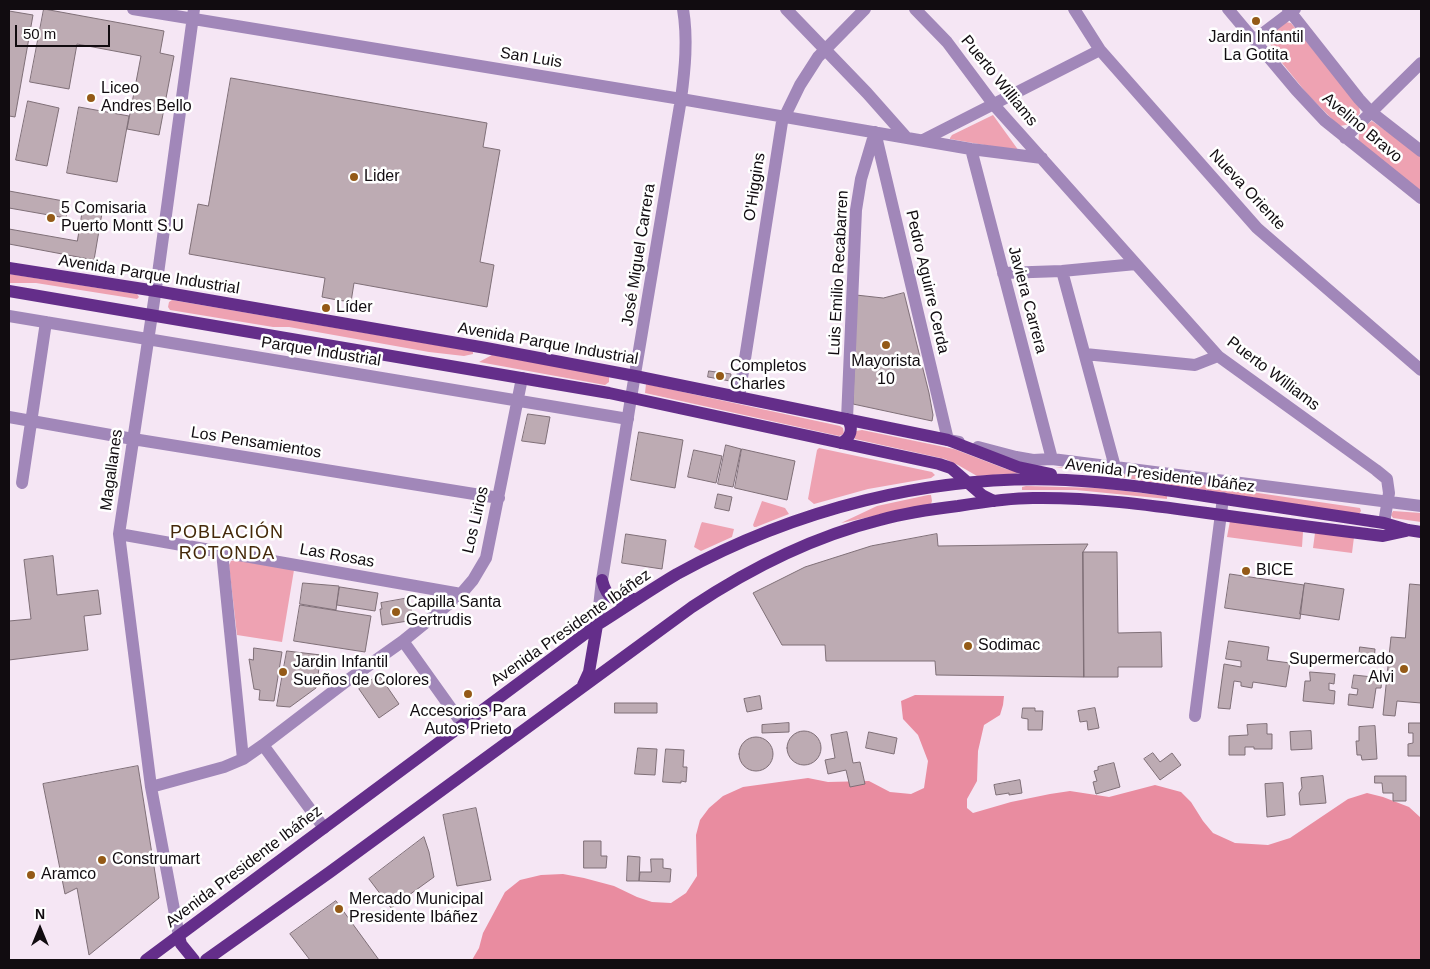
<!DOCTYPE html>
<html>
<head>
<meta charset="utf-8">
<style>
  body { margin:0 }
  #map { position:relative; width:1430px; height:969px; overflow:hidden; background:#f5e6f4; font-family:Arial,sans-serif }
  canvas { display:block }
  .frame { position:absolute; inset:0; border:10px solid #110c10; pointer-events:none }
  .north { position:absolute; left:15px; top:904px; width:50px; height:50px; -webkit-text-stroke:4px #fff; paint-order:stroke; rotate:0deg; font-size:14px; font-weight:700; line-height:20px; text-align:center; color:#110c10 }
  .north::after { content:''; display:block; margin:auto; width:18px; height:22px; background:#110c10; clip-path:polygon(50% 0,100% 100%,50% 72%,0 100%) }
  .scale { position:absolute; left:15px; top:25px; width:95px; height:22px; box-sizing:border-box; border:2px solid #110c10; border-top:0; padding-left:6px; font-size:15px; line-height:18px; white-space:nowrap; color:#110c10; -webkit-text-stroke:4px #fff; paint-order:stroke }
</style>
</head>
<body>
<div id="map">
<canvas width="1430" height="969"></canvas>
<div class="frame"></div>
<div class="north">N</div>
<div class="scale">50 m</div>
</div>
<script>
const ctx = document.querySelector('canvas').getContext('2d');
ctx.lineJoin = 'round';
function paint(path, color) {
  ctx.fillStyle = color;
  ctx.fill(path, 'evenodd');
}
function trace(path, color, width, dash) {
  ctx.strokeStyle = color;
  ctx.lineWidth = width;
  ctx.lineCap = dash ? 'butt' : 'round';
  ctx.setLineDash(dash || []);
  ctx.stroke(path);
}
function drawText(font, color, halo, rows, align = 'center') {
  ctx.font = font + ' Arial,sans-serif';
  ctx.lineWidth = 5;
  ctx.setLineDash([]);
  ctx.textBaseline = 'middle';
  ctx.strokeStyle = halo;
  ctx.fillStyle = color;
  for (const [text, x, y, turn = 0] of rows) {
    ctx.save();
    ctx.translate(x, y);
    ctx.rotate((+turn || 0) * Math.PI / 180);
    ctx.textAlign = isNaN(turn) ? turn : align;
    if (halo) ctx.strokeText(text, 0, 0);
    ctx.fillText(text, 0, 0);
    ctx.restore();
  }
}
paint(new Path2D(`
  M1286 22 1291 23 1359 105 1360 113 1351 124 1340 126 1336 123 1308 95 1274 53 1270 43 1273 32Z
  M993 115 1019 151 950 139V138L952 135Z
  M1372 121 1421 155V191L1360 143C1355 134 1365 125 1372 121Z
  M9 274 137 294 139 297 137 299 36 283H9Z
  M172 300 471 351 473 352V354L464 356 429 352 289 327H273L170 310 168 307 169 302Z
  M492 355 609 376V382L605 385 479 362Z
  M646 384 840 426 843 428 844 434 839 436 645 393Z
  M862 430 954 449 1006 469 1024 473 977 476 958 465 945 459 855 439 854 437 856 431Z
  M819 448 932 472 935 475 931 478 868 489 814 504 808 499 817 450Z
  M1055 467 1088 469 1129 474 1360 508 1361 511 1359 514Z
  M1026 486 1101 488 1167 496V499L1076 490H1022V487Z
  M928 495H931L932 501 931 504 841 523 877 506Z
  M762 501 785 508 789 514 756 527H754L753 525Z
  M1393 511 1421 513V522L1393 518 1391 515Z
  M1230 521 1303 532 1302 547 1227 537Z
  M702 522 734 529 732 537 701 551 694 547 701 524Z
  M1315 533 1354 537 1352 553 1313 548Z
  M235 560 294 570 282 642 237 635 229 565 231 561Z`), '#eea2b2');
paint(new Path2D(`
  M915 695 1004 696 1003 705 1000 715 984 725 978 751 977 781 967 799V808L973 813 1011 802 1050 794 1070 791 1109 797 1155 785 1181 792 1191 802 1203 821 1213 833 1235 843 1268 845 1290 838 1348 799 1367 793 1383 797 1409 807 1421 818V960H472L479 948 483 933 505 892 520 880 541 875 563 874 584 878 614 886 637 897 652 902 671 903 686 893 697 876 696 835 700 820 709 808 723 796 743 787 808 778 828 782 869 781 890 792 911 794 924 788 928 761 918 735 903 719 901 701Z`), '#e98ca0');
const building = new Path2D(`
  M44 9 164 31 160 53 174 56 159 135 127 129 141 56 77 44 69 89 30 82Z
  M9 11 33 15 15 117 9 116Z
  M231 78 487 123 483 147 500 150 480 262 494 265 487 307 354 283 351 302 337 300 322 297 325 278 189 254 198 204 208 206Z
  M28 101 59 108 47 166 16 160Z
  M79 107 129 116 117 182 67 173Z
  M9 191 69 202 66 218 9 208Z
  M83 209 102 213 94 260 9 244V229L77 241Z
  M904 293 929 393 933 415 932 421 853 404 856 295 883 298Z
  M709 371 731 374 730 381 708 377Z
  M528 414 550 417 545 444 522 441Z
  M639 432 683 440 675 488 631 480Z
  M726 445 741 449 733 487 718 484Z
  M742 449 795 461 787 500 735 488Z
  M694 450 722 456 716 483 688 477Z
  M718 494 732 497 729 511 715 508Z
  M626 534 666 540 662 569 622 563Z
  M937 534 938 546 1088 544 1083 552 1084 677 936 675 935 661H826L825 645H782L753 593 805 567 871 546Z
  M1083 552H1117L1118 633 1161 632 1162 667H1118V677H1084Z
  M53 556 57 595 98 590 101 614 84 616 88 650 9 660V621L31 619 24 560Z
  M1230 574 1304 585 1300 619 1225 608Z
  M303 583 339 586 336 610 300 604Z
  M1305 583 1344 589 1339 620 1300 614Z
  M1410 584 1421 585V703L1397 701 1395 716 1383 715 1391 637 1405 638Z
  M340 587 378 593 375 611 337 605Z
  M409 598 412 614 407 615 408 621 382 625 380 609H382L381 603Z
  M300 605 371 616 365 652 294 641Z
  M1229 641 1269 647 1267 660 1290 663 1286 687 1253 682 1252 688 1241 686V682L1234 681 1230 709 1218 708 1224 664 1241 667V661L1226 659Z
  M1360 647 1375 649 1374 661 1359 659Z
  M254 648 282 652 274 701 259 700 260 690 254 689 249 659 253 660Z
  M287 651 321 655 316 688 290 707 277 706Z
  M1310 672 1335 674 1334 684 1329 683V690L1335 691 1334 704 1303 701 1305 681H1310Z
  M379 675 399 704 379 718 359 689Z
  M1354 675 1382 678 1381 688H1376L1373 708 1348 705 1349 694 1357 695 1358 689 1352 688Z
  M760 696 762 709 747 712 744 699Z
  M615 703H657V713H615Z
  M1023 708H1035V711H1043L1042 730H1028V719L1022 718Z
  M1095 708 1099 728 1088 730 1087 721 1080 722 1078 711Z
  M789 723V732L762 733V725Z
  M1409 723H1421V756H1408V744L1413 743V733H1409Z
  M1267 724V734H1272V749H1254V747H1245V755H1229V736L1248 735 1247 725Z
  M1375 726 1377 759 1362 760 1361 755H1357L1356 741H1359V727Z
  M1311 731 1312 749 1291 750 1290 732Z
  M787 748a17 17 0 1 1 34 0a17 17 0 1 1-34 0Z
  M847 732 853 763 860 762 865 784 850 787 846 770 828 774 825 760 835 758 831 735Z
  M869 732 897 738 894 754 866 748Z
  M739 754a17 17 0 1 1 34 0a17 17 0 1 1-34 0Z
  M638 748 657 749 655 775 635 774Z
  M666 749 684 750 683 767H687L686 782 681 781V783L663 782Z
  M1153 753 1160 762 1172 753 1181 765 1160 780 1144 759Z
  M1114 763 1120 787 1096 794 1093 782 1097 781 1094 771 1098 770V767Z
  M138 766 159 898 89 955 77 888 65 894 43 784Z
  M1323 776 1326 803 1300 805 1299 793 1302 788 1301 778Z
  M1375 776H1406V801H1393V793H1383L1382 783H1375Z
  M1020 780 1022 793 1009 795V793L996 795 994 785Z
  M1283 783 1285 815 1267 817 1265 784Z
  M476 808 491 880 457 886 443 815Z
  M424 837 429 852 434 877 391 908 369 879Z
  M584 841H601V856H607L606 868H584Z
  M628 856 640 857 639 881H627Z
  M651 859H663V868L671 869 670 882 639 881 640 872H651Z
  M336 901 379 960H310L290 934Z`);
paint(building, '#bdabb3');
trace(building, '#7f6f77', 1);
trace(new Path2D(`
  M133 9 681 99 971 149 1042 158
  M786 9 867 93 906 137
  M915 9 947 42 994 105 1218 356 1376 470 1387 479 1389 493 1384 523
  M1074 9 1100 50 1257 228 1421 370
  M1228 9 1296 90 1324 120 1421 198
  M1288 9 1359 99 1371 112 1421 151
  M1254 40 1295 9
  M875 132 948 440 959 442
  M1345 138 1421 63
  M923 140 1100 50
  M971 149 1052 459
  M1062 271 1115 467
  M1003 273 1062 271 1136 264
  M9 316 628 419
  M1085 354 1195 365 1218 356
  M739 397 782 122 800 85 818 57 865 9
  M9 417 133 439 499 498
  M847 419 856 210 861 179 875 132
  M978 447 1016 457 1033 460 1052 459 1115 467 1421 506
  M22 483 46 322
  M119 534 461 594
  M222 552 243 759
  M597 625 602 580 630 404 681 99C685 69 688 39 683 9
  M403 641 463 725
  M1195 716 1223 498
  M263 745 324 828
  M151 787 224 767 243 759 263 745 348 680 403 641 461 594 473 580 486 558 522 378
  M179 936 151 787 119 534 157 281 194 9`), '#a187b9', 12);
trace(new Path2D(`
  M9 268 156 291 486 348 635 376 948 440 1018 467 1051 474
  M9 291 609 393 939 464 951 468 982 495 994 501
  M841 443C851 438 854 428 847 419
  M602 580C607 599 614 602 634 599
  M583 685 589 672 597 625
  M179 936 181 944 194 960
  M146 960 597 625C624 608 650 590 677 574 795 509 931 474 1066 480 1112 482 1159 489 1205 496 1265 505 1325 514 1384 523L1408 530 1421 532
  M206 960 330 872 692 607C749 569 812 537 880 520 905 513 932 509 958 506 983 502 1008 498 1033 498 1091 497 1149 505 1207 513 1265 521 1324 529 1383 536L1406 531`), '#642e8a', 12);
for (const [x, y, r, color] of [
  [1256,21,5,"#945a17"],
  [91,98,5,"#945a17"],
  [354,177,5,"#945a17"],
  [51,218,5,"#945a17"],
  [326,308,5,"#945a17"],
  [886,345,5,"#945a17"],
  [720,376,5,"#945a17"],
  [1246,571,5,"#945a17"],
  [396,612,5,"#945a17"],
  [968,646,5,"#945a17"],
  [1404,669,5,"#945a17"],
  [283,672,5,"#945a17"],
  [468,694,5,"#945a17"],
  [102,860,5,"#945a17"],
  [31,875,5,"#945a17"],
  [339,909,5,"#945a17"]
]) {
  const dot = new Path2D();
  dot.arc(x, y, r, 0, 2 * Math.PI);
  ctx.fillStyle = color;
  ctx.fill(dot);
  trace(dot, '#fff', 2);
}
drawText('16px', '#110c10', '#fff', [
  ["Jardin Infantil",1256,38,"center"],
  ["La Gotita",1256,56,"center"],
  ["Liceo",101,89],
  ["Andres Bello",101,107],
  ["Lider",364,177],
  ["5 Comisaria",61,209],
  ["Puerto Montt S.U",61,227],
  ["Líder",336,308],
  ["Mayorista",886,362,"center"],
  ["10",886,380,"center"],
  ["Completos",730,367],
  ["Charles",730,385],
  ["BICE",1256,571],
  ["Capilla Santa",406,603],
  ["Gertrudis",406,621],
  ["Sodimac",978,646],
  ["Supermercado",1394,660,"right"],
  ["Alvi",1394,678,"right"],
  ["Jardin Infantil",293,663],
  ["Sueños de Colores",293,681],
  ["Accesorios Para",468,712,"center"],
  ["Autos Prieto",468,730,"center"],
  ["Construmart",112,860],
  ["Aramco",41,875],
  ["Mercado Municipal",349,900],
  ["Presidente Ibáñez",349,918]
], 'left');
drawText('16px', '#110c10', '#fff', [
  ["San Luis",531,58,9],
  ["Puerto Williams",999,81,51],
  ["Avelino Bravo",1362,128,40],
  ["O'Higgins",755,187,-81],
  ["Nueva Oriente",1247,190,47],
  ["José Miguel Carrera",639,255,-81],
  ["Luis Emilio Recabarren",839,273,-87],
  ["Avenida Parque Industrial",149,275,9],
  ["Pedro Aguirre Cerda",927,282,77],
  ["Javiera Carrera",1027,300,75],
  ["Avenida Parque Industrial",548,344,10],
  ["Parque Industrial",321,352,9],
  ["Puerto Williams",1273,374,37],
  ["Los Pensamientos",256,443,9],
  ["Magallanes",112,470,-82],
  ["Avenida Presidente Ibáñez",1160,476,7],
  ["Los Lirios",476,520,-77],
  ["Las Rosas",337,556,10],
  ["Avenida Presidente Ibáñez",571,628,-35],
  ["Avenida Presidente Ibáñez",244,867,-37]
]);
ctx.letterSpacing = '1px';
drawText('18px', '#45290a', '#fff', [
  ["POBLACIÓN",227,533],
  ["ROTONDA",227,554]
]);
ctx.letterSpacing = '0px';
</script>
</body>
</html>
